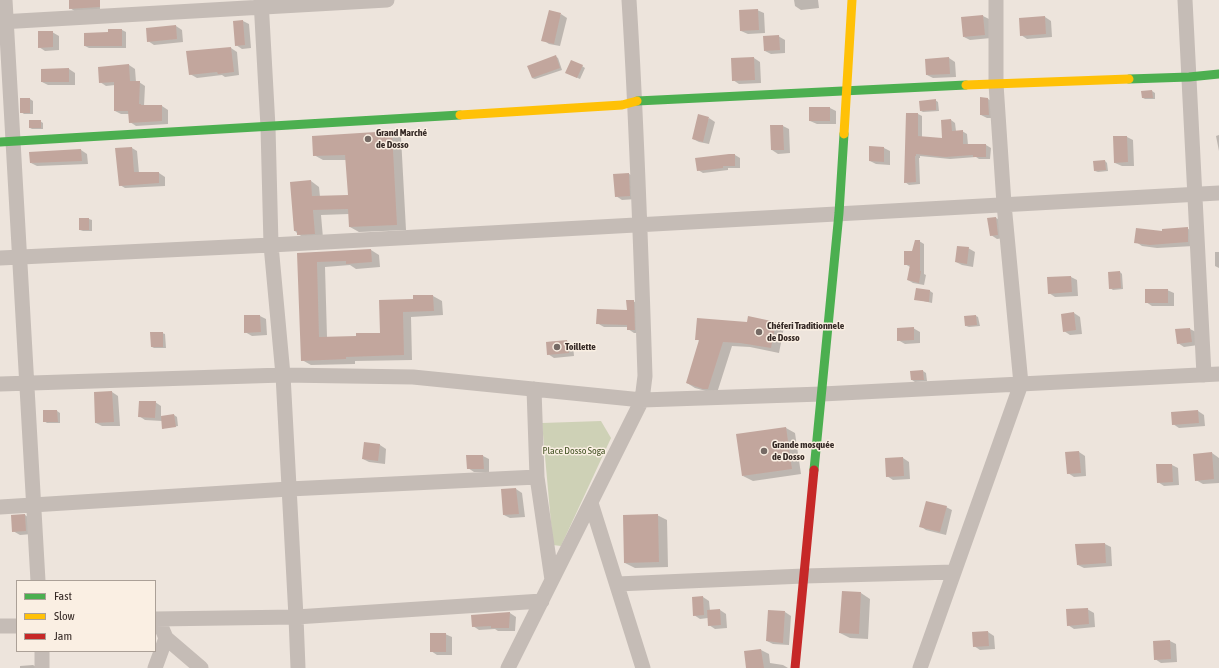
<!DOCTYPE html>
<html>
<head>
<meta charset="utf-8">
<style>
  body { margin:0 }
  #map { position:relative; width:1219px; height:668px; overflow:hidden; background:#ede4dc; font-family:"Asap Condensed",sans-serif }
  canvas { display:block }
  .legend { position:absolute; left:16px; top:580px; width:140px; height:72px; box-sizing:border-box; background:#faefe3; border:1px solid #aba097; margin:0; padding:5px 7px; list-style:none; font-size:12px; color:#352925 }
  .legend li { display:flex; align-items:center; gap:8px; height:20px }
  .legend b { width:20px; border:1px solid #aba097 }
</style>
</head>
<body>
<div id="map">
<canvas width="1219" height="668"></canvas>
<ul class="legend">
<li><b style="height:5px;background:#4caf50"></b>Fast</li>
<li><b style="height:5px;background:#ffc107"></b>Slow</li>
<li><b style="height:5px;background:#c62828"></b>Jam</li>
</ul>
</div>
<script>
const ctx = document.querySelector('canvas').getContext('2d');
ctx.lineJoin = 'round';
function paint(path, color) {
  ctx.fillStyle = color;
  ctx.fill(path, 'evenodd');
}
function trace(path, color, width, dash) {
  ctx.strokeStyle = color;
  ctx.lineWidth = width;
  ctx.lineCap = dash ? 'butt' : 'round';
  ctx.setLineDash(dash || []);
  ctx.stroke(path);
}
function drawText(font, color, halo, rows, align = 'center') {
  ctx.font = font + ' "Asap Condensed",sans-serif';
  ctx.lineWidth = 3;
  ctx.setLineDash([]);
  ctx.textBaseline = 'middle';
  ctx.strokeStyle = halo;
  ctx.fillStyle = color;
  for (const [text, x, y, turn = 0] of rows) {
    ctx.save();
    ctx.translate(x, y);
    ctx.rotate((+turn || 0) * Math.PI / 180);
    ctx.textAlign = isNaN(turn) ? turn : align;
    if (halo) ctx.strokeText(text, 0, 0);
    ctx.fillText(text, 0, 0);
    ctx.restore();
  }
}
paint(new Path2D(`
  M601 421 611 438 561 546 553 545 542 423Z`), '#ced1b6');
paint(new Path2D(`
  M70 0H96L100 2V11L76 12 70 8Z
  M794 0H818L819 8 801 10 795 6Z
  M757 10 764 13 765 33 748 34 741 31Z
  M561 14 567 18 560 46 549 44 543 40Z
  M983 16 989 19 991 38 970 40 964 37Z
  M1045 17 1051 21 1052 37 1027 39 1021 35Z
  M243 21 249 24 251 48 242 49 236 45Z
  M176 26 182 30 183 42 154 45 148 41Z
  M122 30 126 32V48H89L85 46 109 33Z
  M52 32 59 36V50L45 51 39 47Z
  M778 36 785 40V53L771 54 765 51Z
  M231 48 237 52 239 75 225 77 222 75 197 78 190 74 188 52Z
  M555 56 558 58 562 70 535 79 532 78Z
  M754 58 760 62 761 83 739 84 733 80Z
  M949 58 955 62 956 77 933 78 927 75Z
  M129 65 135 69 136 82H139L145 86 144 106H162L168 110V124L136 126 130 122 129 114H121L115 111V85L106 86 100 82Z
  M582 66 585 68 580 79 569 74Z
  M69 69 75 73V85H48L42 82Z
  M1152 91 1155 93V99H1145L1143 98Z
  M30 99 33 101V114H24L21 112Z
  M988 99 994 102 995 118H987L981 115Z
  M935 100 938 102 939 111 923 112 921 111Z
  M830 108 836 111V124H817L810 121Z
  M918 114 922 116V137L943 139 951 120 955 123 956 131H962L967 134 968 145H986L991 148 990 159H979L976 157 950 159 920 156V158H919L920 184 909 185 905 182Z
  M709 118 715 122 709 144 699 142 693 139Z
  M40 121 43 123V129H32L30 128Z
  M771 126H783L789 129 790 153 778 154 772 150Z
  M392 132 401 137 406 230 359 232 350 227 349 214 321 215 323 238 306 239 298 234 295 231 311 181 319 187 320 197 349 196 346 160H323L314 155Z
  M1219 135V151L1216 136Z
  M1127 137 1133 140 1134 166H1122L1115 163Z
  M870 147 884 148 890 151V165L876 164 870 161Z
  M132 148 137 151 139 173H159L165 177V186L125 188 120 185Z
  M81 150 87 154 88 164 37 166 31 163Z
  M735 155 740 158V168H728V170L703 173 698 170Z
  M1105 161 1107 163 1108 171 1098 172 1095 171Z
  M629 174 635 177 636 199 622 200 616 196Z
  M996 218 1002 221 1004 238 997 239 991 235Z
  M80 219H89L92 220V231H83L80 230Z
  M1187 228 1193 232 1194 246 1157 248 1142 246 1136 242 1163 232Z
  M919 241 924 244V274L926 275 924 285 913 283 908 280 910 267 905 264Z
  M968 248 975 252 973 267 962 265 956 262Z
  M371 250 379 255 380 267 356 269 350 265 325 267 327 337H357L381 334 414 300V296H433L442 301 443 315 411 317 412 360 355 361V364L311 365 302 360 298 254Z
  M1215 252H1219V268L1215 266Z
  M1120 272 1122 274 1123 289 1113 290 1110 288Z
  M1071 277 1077 280 1078 296 1055 297 1049 293 1048 278Z
  M917 289 930 291 933 293 932 303 915 299Z
  M1167 290 1174 293V306H1152L1146 302Z
  M633 301 640 305V333H634L628 329V327H604L597 323 628 311Z
  M1074 313 1080 317 1082 334 1070 335 1064 331Z
  M260 316 266 319 267 335 252 336 245 332Z
  M976 316 978 317 980 326 969 327 966 326Z
  M775 322 784 327 779 353 750 347 732 346 717 393H713L695 388 687 383 700 341 696 339 748 323Z
  M913 328 920 332V343L905 344 898 340Z
  M1190 329 1196 332 1198 345 1184 347 1178 343 1176 330Z
  M162 333 165 334 166 348H154L152 347Z
  M567 341 573 345 574 356 554 358 548 354 547 342Z
  M923 371 926 373 927 381 915 382 912 380V372Z
  M112 392 118 396 120 426H102L96 423 95 393Z
  M155 402 161 406V417L174 415 177 417 178 426 164 428V429L163 428 162 421 145 420 139 416Z
  M44 411H57L60 413V423H47L44 421Z
  M1198 411 1204 415 1205 426 1179 428 1173 424Z
  M786 428 795 433 801 474 753 481 743 476Z
  M365 443 380 445 386 449 385 464 369 462 363 459Z
  M1079 452 1085 456 1086 476 1074 477 1068 473Z
  M1212 453 1219 458V483L1203 484 1196 480Z
  M483 456 489 459V472H474L468 468Z
  M903 458 909 462 910 479 893 480 887 476Z
  M1172 465 1178 468 1179 485 1164 486 1158 482Z
  M516 489 522 493 525 517 510 518 504 515Z
  M946 507 952 510 946 535 926 530 920 526Z
  M25 515 31 519 32 534 20 535 13 531Z
  M657 515 667 520 668 567 635 568 625 563Z
  M1105 544 1111 547 1112 566 1084 568 1078 565Z
  M861 593 870 599 868 639 850 638 840 633Z
  M703 597 709 601 710 611 720 610 726 614 727 628 715 629 709 625 708 618 700 619 694 615Z
  M1087 609 1094 613 1095 627 1074 629 1068 625Z
  M785 612 791 616 789 645 773 644 767 641Z
  M510 613 516 617 515 631H498L495 629 479 630 473 626Z
  M988 632 994 636 995 649 980 650 974 646Z
  M445 634 452 637V655H437L431 651Z
  M1170 641 1176 644 1177 662 1161 663 1155 659Z
  M761 650 769 654 770 663 783 665 788 668H747Z
  M33 665 38 668H20V666Z`), '#0003');
paint(new Path2D(`
  M69 0H100V7L69 9Z
  M758 9 759 30 740 31 739 10Z
  M549 10 561 13 554 44 541 41Z
  M983 15 985 35 963 37 961 17Z
  M1045 16 1046 34 1020 36 1019 18Z
  M243 20 245 45 235 46 233 21Z
  M176 25 177 39 147 42 146 28Z
  M108 29H122V46H84V33L108 32Z
  M38 31H53V47L38 48Z
  M779 35 780 50 764 51 763 36Z
  M231 47 234 72 218 74 217 72 189 75 186 51Z
  M556 55 560 68 532 78 527 66Z
  M754 57 755 80 732 81 731 58Z
  M949 57 950 74 926 75 925 59Z
  M571 60 583 65 577 78 565 73Z
  M129 64 130 81H140L139 104H141V105H162V121L129 123 128 111H114V82L99 83 98 67Z
  M69 68V82H41V69Z
  M1152 90 1153 98H1142L1141 91Z
  M980 97 988 98 989 115H980Z
  M20 98H30V113H20Z
  M936 99V110L920 111 919 101Z
  M809 107H830V121H809Z
  M906 113H918V136L942 138 941 120 951 119 952 131 963 130V144H986V157H973V155L945 157 916 154V156H915L916 182 904 183Z
  M698 114 709 117 703 142 692 139Z
  M29 120H41V128H29Z
  M770 125H783L784 150H771Z
  M392 131 397 225 349 227 348 209 313 210 315 234 297 235V231H294L290 182 311 180 312 196 348 195 345 155 313 156 312 136Z
  M1113 136H1127L1128 162 1114 163Z
  M869 146 884 147V162L869 161Z
  M132 147 134 172H159V183L119 186 115 148Z
  M81 149 82 161 30 163 29 152Z
  M729 154H735V166H723V168L697 171 695 158Z
  M1105 160 1106 170 1094 171 1093 161Z
  M629 173 630 196 615 197 613 174Z
  M996 217 998 235 990 236 987 218Z
  M79 218H89V230H79Z
  M1188 227V242L1150 245 1134 243 1136 228 1162 231V229Z
  M915 240H920V271H921L919 283 907 280 910 265H904V251H912Z
  M957 246 969 247 967 264 955 262Z
  M371 249 372 262 346 264V261L317 262 319 337 356 336V333H380L379 300 413 299V295H433L434 311 403 312 404 355 346 357V359L301 361 297 253Z
  M1120 271 1121 288 1109 289 1108 272Z
  M1071 276 1072 292 1048 294 1047 277Z
  M916 288 930 290 929 302 914 300Z
  M1145 289H1168V303H1145Z
  M626 300H634L635 330H627V325L596 324 597 309 627 310Z
  M1074 312 1076 330 1063 332 1061 314Z
  M244 315H260L261 332 244 333Z
  M976 315 977 325 965 326 964 316Z
  M748 316 776 322 771 348 740 343 723 342 708 389H703L686 383 699 340H695L697 318 747 322Z
  M914 327V340L897 341V328Z
  M1190 328 1192 342 1177 344 1175 329Z
  M150 332H163V347H151Z
  M567 340 569 353 547 355 546 342Z
  M923 370 924 380H911L910 371Z
  M112 391 114 422 95 423 94 392Z
  M139 401H156L155 418 138 417Z
  M43 410H57L58 422H43Z
  M1198 410 1199 423 1172 425 1171 412Z
  M174 414 176 427 162 429 161 416Z
  M786 427 792 469 742 476 736 434Z
  M364 442 380 444 378 461 362 459Z
  M1079 451 1081 473 1067 474 1065 452Z
  M1212 452 1214 479 1195 481 1193 454Z
  M466 455H483L484 469H467Z
  M903 457 904 476 886 477 885 458Z
  M1156 464H1172L1173 482 1157 483Z
  M516 488 519 514 503 515 501 489Z
  M926 501 947 506 940 532 919 527Z
  M25 514 26 531 12 532 11 515Z
  M658 514 659 562 624 563 623 515Z
  M1105 543 1106 563 1077 565 1075 544Z
  M842 591 861 592 859 634 839 633Z
  M703 596 704 615 693 616 692 597Z
  M1088 608 1089 624 1067 626 1066 609Z
  M720 609 721 625 708 626 707 610Z
  M768 610 785 611 783 643 766 641Z
  M510 612 509 628H491V626L472 627 471 615Z
  M988 631 989 646 973 647 972 632Z
  M430 633H446V652H430Z
  M1170 640 1171 659 1154 660 1153 641Z
  M761 649 764 668H746L744 651Z`), '#c2a69d');
trace(new Path2D(`
  M5 0 38 581
  M261 0 268 127 271 245 283 375 296 617 298 668
  M1185 0 1204 375
  M0 22 387 0
  M0 258 271 245 1219 193
  M0 384 283 375 413 377 642 400 822 394 1219 374
  M534 389 537 477 552 580
  M591 503 643 668
  M0 507 289 489 537 477
  M617 584 804 576 954 572
  M155 619 296 617 542 601
  M158 619 166 638 201 668
  M0 626H17
  M42 651V668
  M155 668 166 638
  M508 668 642 400 645 376C641 251 637 125 629 0
  M920 668 1021 384 1004 204 996 84V0`), '#c5bcb6', 15);
trace(new Path2D(`
  M1129 79 1189 77 1219 74
  M637 101 966 85
  M0 142 460 115
  M814 470 839 213 844 134`), '#4caf50', 9);
trace(new Path2D(`
  M966 85 1129 79
  M460 115 622 105 637 101
  M844 134 852 0`), '#ffc107', 9);
trace(new Path2D(`
  M795 668 814 470`), '#c62828', 9);
for (const [x, y, r, color] of [
  [368,139,4,"#756a65"],
  [759,332,4,"#756a65"],
  [557,347,4,"#756a65"],
  [764,451,4,"#756a65"]
]) {
  const dot = new Path2D();
  dot.arc(x, y, r, 0, 2 * Math.PI);
  ctx.fillStyle = color;
  ctx.fill(dot);
  trace(dot, '#faefe3', 1.5);
}
drawText('bold 10px', '#352925', '#faefe3', [
  ["Grand Marché",376,133],
  ["de Dosso",376,145],
  ["Chéferi Traditionnele",767,326],
  ["de Dosso",767,338],
  ["Toillette",565,347],
  ["Grande mosquée",772,445],
  ["de Dosso",772,457]
], 'left');
drawText('10px', '#465527', '#faefe3', [
  ["Place Dosso Soga",574,451]
]);
</script>
</body>
</html>
